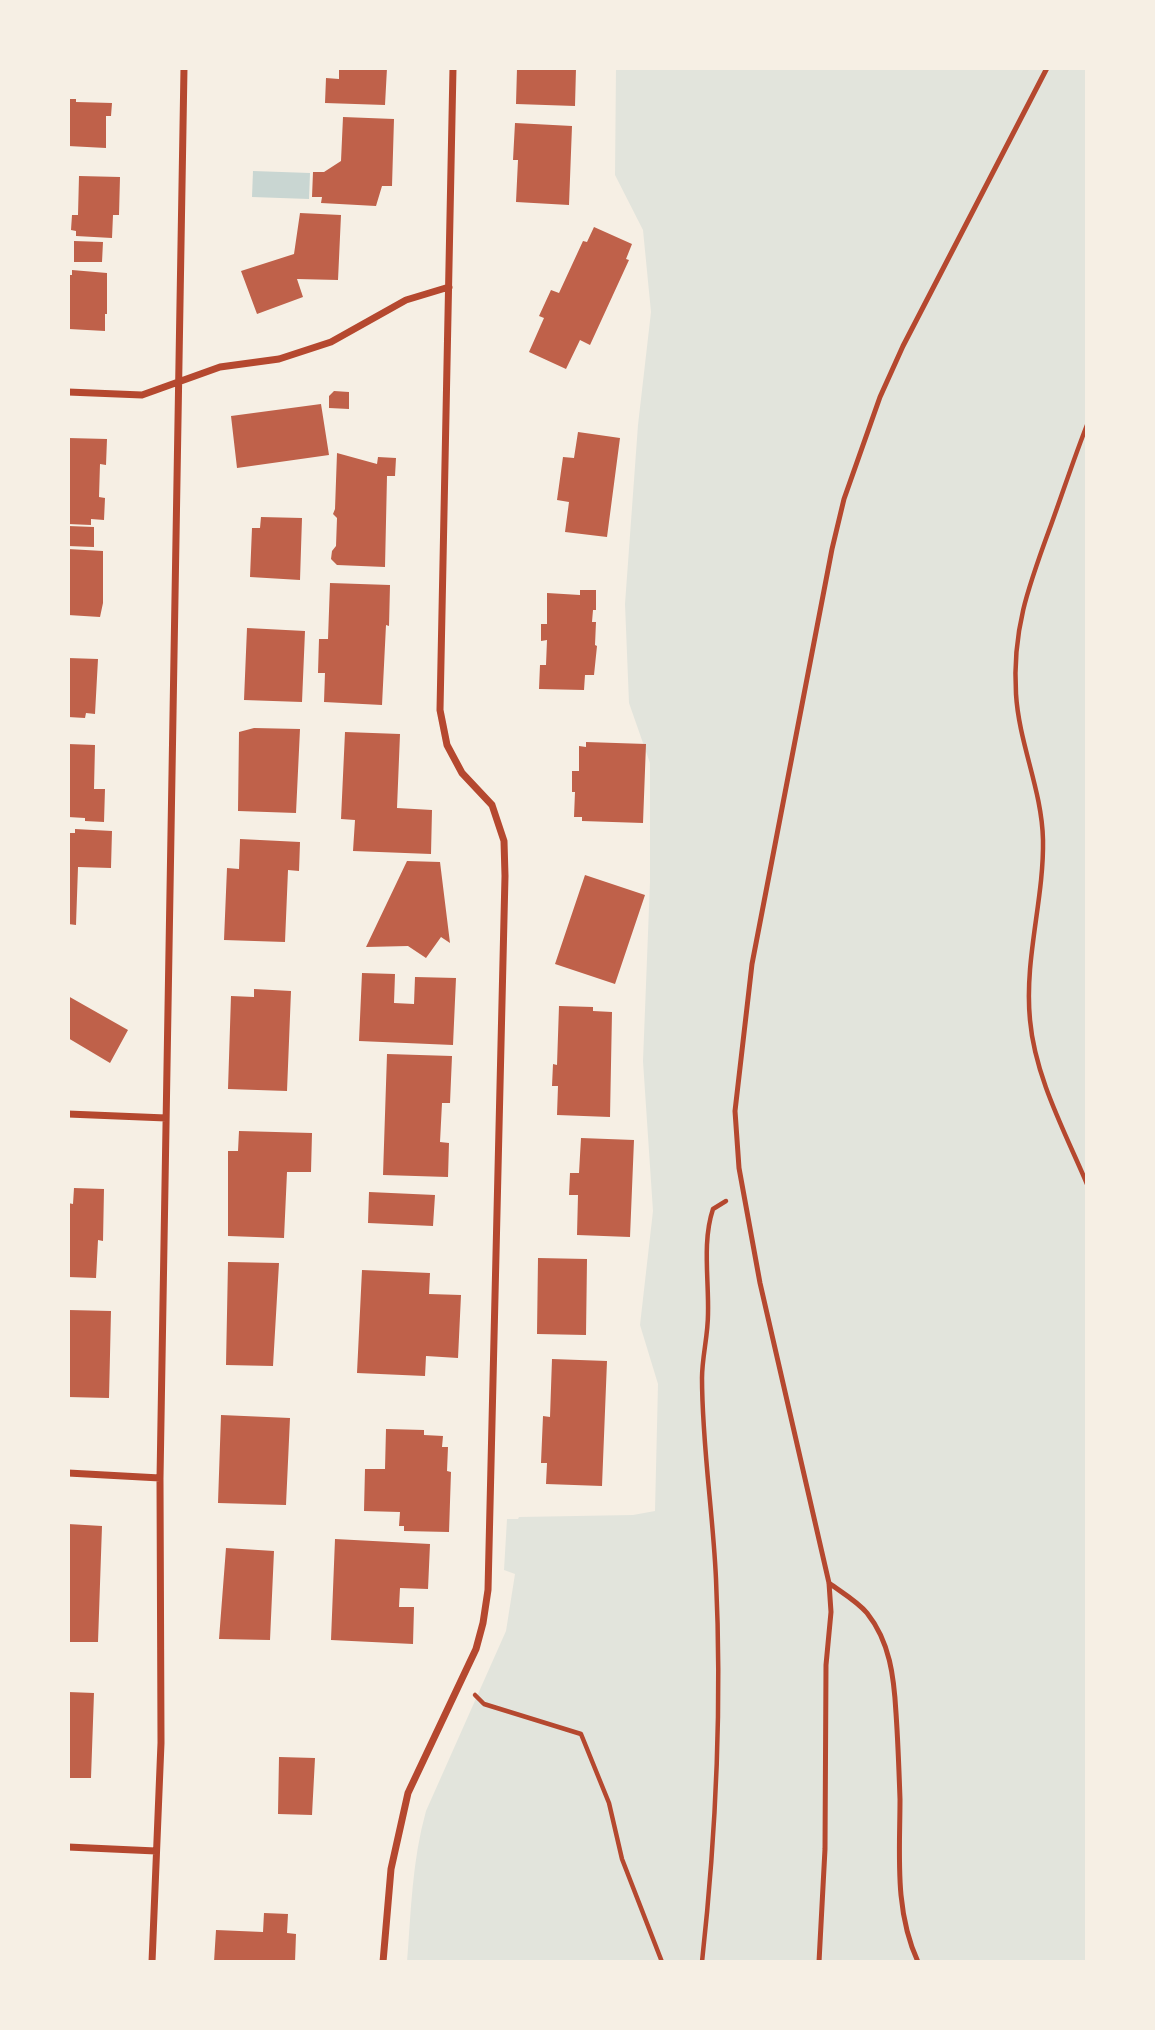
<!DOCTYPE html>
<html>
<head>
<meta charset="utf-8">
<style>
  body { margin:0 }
  #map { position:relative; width:1155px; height:2030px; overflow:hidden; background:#f6efe4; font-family:"Playfair Display",serif }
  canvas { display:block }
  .frame { position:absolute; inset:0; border:70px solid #f6efe4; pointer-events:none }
</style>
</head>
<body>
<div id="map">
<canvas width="1155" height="2030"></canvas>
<div class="frame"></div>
</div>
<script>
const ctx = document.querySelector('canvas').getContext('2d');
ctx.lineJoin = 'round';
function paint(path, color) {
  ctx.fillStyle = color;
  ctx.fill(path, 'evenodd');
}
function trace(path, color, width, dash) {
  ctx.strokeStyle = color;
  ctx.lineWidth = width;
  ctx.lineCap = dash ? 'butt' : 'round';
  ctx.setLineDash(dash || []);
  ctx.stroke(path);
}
paint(new Path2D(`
  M616 68H1087V1962H407C411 1911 412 1861 426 1811L506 1631 515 1574 504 1570 507 1519H518L519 1517 633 1515 655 1511 658 1384 640 1325 653 1211 643 1061 650 882V763L629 703 625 604 638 425 651 312 643 230 615 175Z`), '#e2e4dc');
paint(new Path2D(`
  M253 171 310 173 309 199 252 197Z`), '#c9d6d2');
paint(new Path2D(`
  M339 68H387L385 105 325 103 326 78 339 79Z
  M517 68H576L575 106 516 104Z
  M68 99H76V102L112 103 111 116H106V148L68 146Z
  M343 117 394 119 392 186H382L376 206 321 203 322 197H312L313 172H324L341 161Z
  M515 123 572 126 569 205 516 202 518 160H513Z
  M79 176 120 177 119 215H113L112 238 76 236V231L71 230 72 215H78Z
  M300 213 341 215 338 280 297 279 303 297 257 314 241 271 294 254Z
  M594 227 632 244 626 259 629 260 590 345 580 340 566 369 529 352 544 318 539 316 551 290 559 293 583 241 587 242Z
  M74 241 103 242 102 262H74Z
  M72 270 107 273V314H105V331L69 329 68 275H72Z
  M334 391 349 392V409L329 408V396Z
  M321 404 329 455 237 468 231 416Z
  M578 432 620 438 607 537 565 532 569 502 557 500 563 457 574 458Z
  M68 438 107 439 106 465 100 464 99 497 105 498 104 520 91 519V525L68 524Z
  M337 453 377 464 378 457 396 458 395 476H387L385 567 337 565 331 559 332 551 336 546 337 518 333 514 335 509Z
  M261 517 302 518 300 580 250 577 252 528H260Z
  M68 526 94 527V547L68 546Z
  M68 549 103 551V603L100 617 68 615Z
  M330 583 390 585 389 626 386 625 382 705 324 702 325 673H318L319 639H328Z
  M580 590H596V610H593L592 622H596L595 645 597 646 594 675H585L584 690 539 689 540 665H546L547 640 541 641V624H547V593L580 595Z
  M247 628 305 631 302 702 244 700Z
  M68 658 98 659 95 714 86 713 85 718 68 717Z
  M254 728 300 729 296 813 238 811 239 732Z
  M345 732 400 734 397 808 432 810 431 854 353 851 355 820 341 819Z
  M586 742 646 744 643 823 582 821V817H574L575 792H572V771H579V746L586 747Z
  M68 744 95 745 94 789H105L104 822 85 821V818L68 817Z
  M75 829 112 831 111 868 78 867 76 925 68 924V833H75Z
  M240 839 300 842 299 871 288 870 285 942 224 940 227 868 239 869Z
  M407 861 440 862 450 943 441 937 426 958 408 946 366 947Z
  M585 875 645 895 615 984 555 964Z
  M362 973 395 974 394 1003 414 1004 415 977 456 978 453 1045 359 1041Z
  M254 989 291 991 287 1091 228 1089 231 996 254 997Z
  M68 996 128 1030 110 1063 68 1038Z
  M559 1006 593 1007V1011L612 1012 610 1117 557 1115 558 1086H552L553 1064 557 1065Z
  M387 1054 452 1056 450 1103H442L440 1142 449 1143 448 1177 383 1175Z
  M239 1131 312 1133 311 1172H287L284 1238 228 1236V1151H238Z
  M581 1138 634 1140 630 1237 577 1235 578 1195H569L570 1173H579Z
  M74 1188 104 1189 103 1241 98 1240 96 1278 68 1277V1203L73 1204Z
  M369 1192 435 1195 433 1226 368 1223Z
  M538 1258 587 1259 586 1335 537 1334Z
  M228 1262 279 1263 273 1366 226 1365Z
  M362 1270 430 1273 429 1294 461 1295 458 1358 426 1356 425 1376 357 1373Z
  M68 1310 111 1311 109 1398 68 1397Z
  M552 1359 607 1361 602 1486 546 1484 547 1463H541L543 1416 550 1417Z
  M221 1415 290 1418 286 1505 218 1503Z
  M386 1429 424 1430V1435L443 1436 442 1447H448L447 1471 451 1472 449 1532 404 1531V1526H399L400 1512 364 1511 365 1469H385Z
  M68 1524 102 1526 98 1642H68Z
  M335 1539 430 1544 428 1589 400 1588 399 1607H414L413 1644 331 1640Z
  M226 1548 274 1551 270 1640 219 1639Z
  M68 1692 94 1693 91 1778H68Z
  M279 1757 315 1758 312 1815 278 1814Z
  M264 1913 288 1914 287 1933 296 1934 295 1962H214L216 1930 263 1932Z`), '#bf614a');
trace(new Path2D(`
  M1087 425C1074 458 1063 492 1051 525 1029 585 1012 629 1016 694 1019 744 1042 790 1043 840 1044 900 1024 959 1030 1020 1035 1077 1065 1132 1087 1184
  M475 1695 484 1704 581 1734 609 1803 622 1859 662 1962
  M702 1962C716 1835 722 1707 716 1579 713 1512 702 1445 702 1378 702 1357 708 1336 708 1314 709 1280 702 1242 713 1209L726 1201`), '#b5482f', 4.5);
trace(new Path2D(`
  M829 1583C841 1592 857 1601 867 1613 890 1642 894 1677 896 1713 898 1742 899 1770 900 1799 900 1854 894 1910 918 1962
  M819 1962 825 1849 826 1665 831 1612 829 1583 760 1283 739 1168 735 1111 752 964 832 549 844 499 880 397 903 346 1047 68`), '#b5482f', 5);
trace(new Path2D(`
  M68 392 142 395 220 367 279 359 331 342 406 300 449 287
  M68 1114 166 1118
  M68 1473 160 1478
  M68 1847 156 1851
  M152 1962 161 1743 160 1478 184 68
  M383 1962 391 1869 408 1793 476 1649 483 1623 488 1590 505 876 504 841 492 805 462 773 447 745 440 710 453 68`), '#b5482f', 7);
</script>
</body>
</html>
